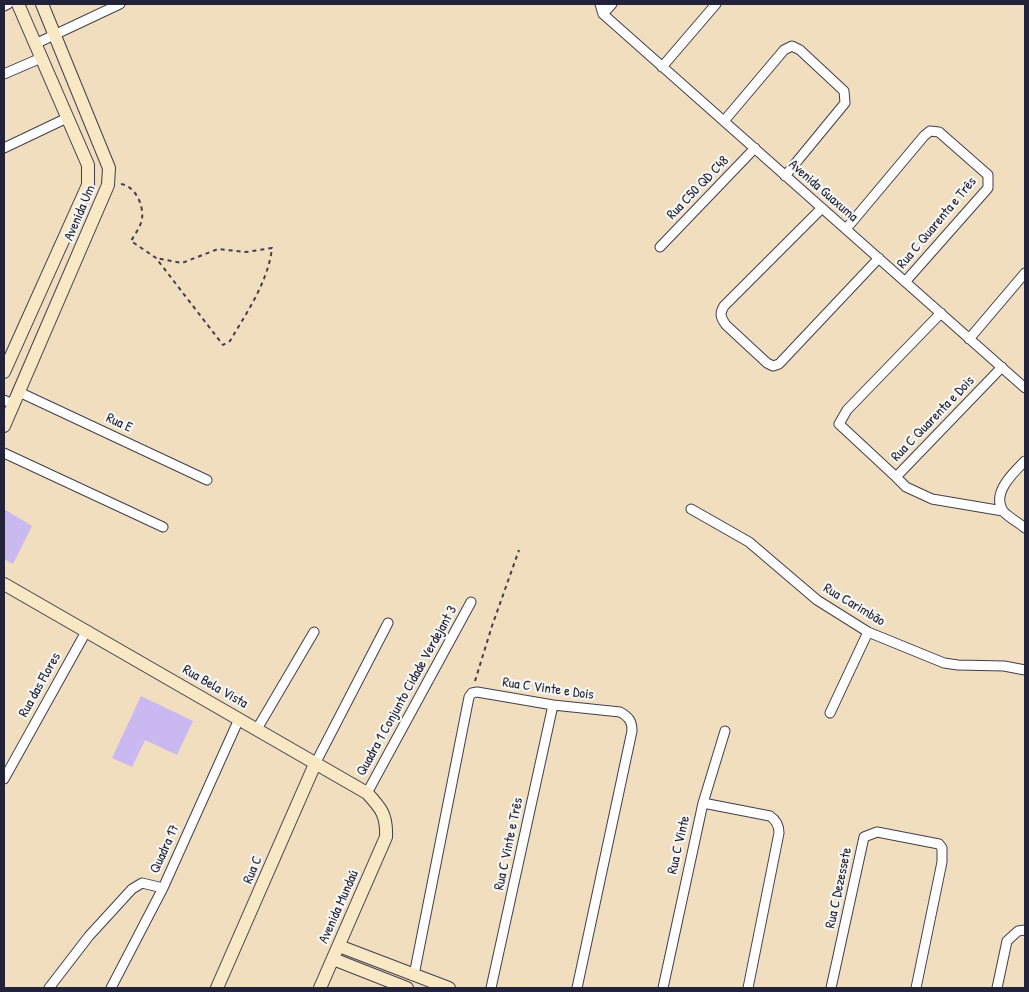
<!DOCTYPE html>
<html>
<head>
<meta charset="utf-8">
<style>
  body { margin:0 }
  #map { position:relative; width:1029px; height:992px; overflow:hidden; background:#f0debf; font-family:"Patrick Hand",sans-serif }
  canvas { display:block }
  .frame { position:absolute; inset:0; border:5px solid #22223b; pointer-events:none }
</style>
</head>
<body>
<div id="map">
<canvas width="1029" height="992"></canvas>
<div class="frame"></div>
</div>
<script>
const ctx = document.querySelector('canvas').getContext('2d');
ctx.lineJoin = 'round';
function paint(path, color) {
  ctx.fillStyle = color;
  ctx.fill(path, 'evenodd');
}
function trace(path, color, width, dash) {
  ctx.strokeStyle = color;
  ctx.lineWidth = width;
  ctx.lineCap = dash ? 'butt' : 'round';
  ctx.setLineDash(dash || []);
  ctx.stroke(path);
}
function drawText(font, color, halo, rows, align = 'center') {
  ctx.font = font + ' "Patrick Hand",sans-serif';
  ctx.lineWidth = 4.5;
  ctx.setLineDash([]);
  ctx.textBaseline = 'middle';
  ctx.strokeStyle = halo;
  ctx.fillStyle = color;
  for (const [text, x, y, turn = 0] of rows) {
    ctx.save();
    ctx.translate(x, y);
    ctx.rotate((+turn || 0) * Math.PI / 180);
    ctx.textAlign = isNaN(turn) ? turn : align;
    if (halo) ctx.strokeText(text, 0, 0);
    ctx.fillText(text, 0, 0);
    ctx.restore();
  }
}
paint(new Path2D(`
  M4 509 32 526 13 564 4 559Z
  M141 696 193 721 177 755 145 740 132 767 112 758Z`), '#c9b9f0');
const street = new Path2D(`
  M600 4 603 14
  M4 6 8 4
  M603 14 1025 388
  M603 14 612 4
  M35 44 120 4
  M662 67 716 4
  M4 74 41 58
  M724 121 784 50 792 46 800 50 844 91 845 103 785 176
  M4 148 67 118
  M822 208 724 306C719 314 721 318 726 325L767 363 773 366 779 364 879 258
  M846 229 924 136 930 131 939 132 988 175V188L905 282
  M660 247 755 148
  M941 313 847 410 839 424 896 477 1002 367
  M969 339 1025 273
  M19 392 207 480
  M4 400 13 404
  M4 453 163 527
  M1025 461C1014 472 991 493 1003 511 1008 517 1019 523 1025 528
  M896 477 906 487 932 499 1003 511
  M691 509 749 542 817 600 868 632 944 663 958 665 1004 666 1025 670
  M830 713 868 632
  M257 729 314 632
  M315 764 388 623
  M4 779 87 630
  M367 793 471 602
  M703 803 725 731
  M414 975 469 697 472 693 477 692 553 705 620 712C629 717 632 721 632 731L577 988
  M49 988 89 936 132 889 142 883 163 888
  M111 988 163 888 239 719
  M491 988 553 705
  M663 988 703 803 770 816C776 820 779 826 779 833L748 988
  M831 988 864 837 877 832 939 844 942 848V862L916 988
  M997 988 1007 941 1018 931 1025 930`);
const secondary = new Path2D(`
  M4 372 88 185V165L18 4
  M4 426 108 185 109 168 42 4
  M4 584 367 793C381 808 387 815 386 837L320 988
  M339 946 449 988
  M333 959 407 988
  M217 988 315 764`);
trace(street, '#413e4f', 11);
trace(secondary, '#413e4f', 14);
trace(new Path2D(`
  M121 184C135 186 144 205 142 219 141 226 135 234 131 241L156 258 223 345 230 341C247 312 268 282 272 248L246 252 218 249 182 263 156 258
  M475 681 492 626 519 550`), '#413e4f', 2, [4, 4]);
trace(street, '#fff', 9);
trace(secondary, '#f8e8c3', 12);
drawText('14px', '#22223b', '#f6f6f2', [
  ["Rua C50 QD C48",698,188,-46],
  ["Avenida Guaxuma",823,191,41],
  ["Avenida Um",80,213,-67],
  ["Rua C Quarenta e Três",937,223,-50],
  ["Rua C Quarenta e Dois",933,419,-46],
  ["Rua E",119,423,25],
  ["Rua Carimbão",854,605,31],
  ["Rua das Flores",40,685,-61],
  ["Rua Bela Vista",215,687,30],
  ["Rua C Vinte e Dois",548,689,8],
  ["Quadra 1 Conjunto Cidade Verdejant 3",407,691,-61],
  ["Rua C Vinte e Três",509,844,-78],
  ["Rua C Vinte",679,845,-77],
  ["Quadra 17",165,849,-66],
  ["Rua C",253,870,-67],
  ["Rua C Dezessete",839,888,-78],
  ["Avenida Mundaú",339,907,-66]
]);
</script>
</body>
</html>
